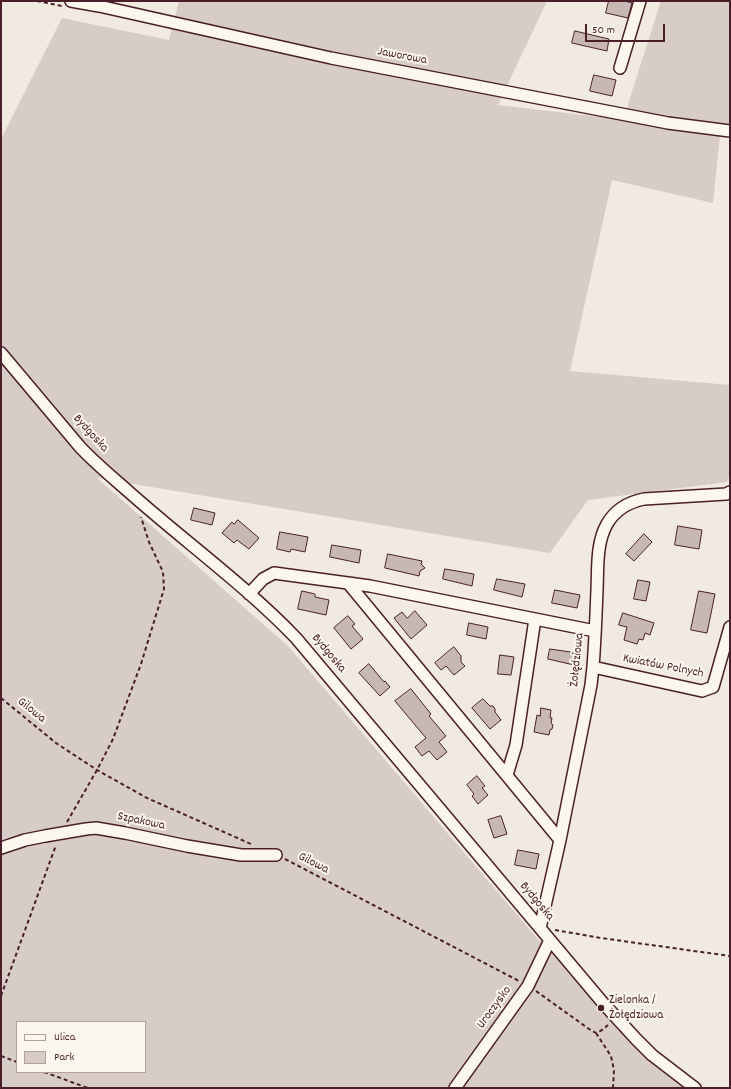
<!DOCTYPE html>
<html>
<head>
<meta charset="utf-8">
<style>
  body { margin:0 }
  #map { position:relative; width:731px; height:1089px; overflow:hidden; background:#f0eae0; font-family:Dekko,sans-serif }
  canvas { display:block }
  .frame { position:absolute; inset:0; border:2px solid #4a1f2b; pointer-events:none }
  .legend { position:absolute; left:16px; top:1021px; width:130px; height:52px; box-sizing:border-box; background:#fbf7ec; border:1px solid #b4a19f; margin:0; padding:5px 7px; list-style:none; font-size:12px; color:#4a1f2b }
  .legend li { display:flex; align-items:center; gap:8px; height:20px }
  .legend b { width:20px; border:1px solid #b4a19f }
  .scale { position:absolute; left:585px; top:24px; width:80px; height:18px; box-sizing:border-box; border:2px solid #4a1f2b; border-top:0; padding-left:5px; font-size:12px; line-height:14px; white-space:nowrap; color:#4a1f2b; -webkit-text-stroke:3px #fbf7ec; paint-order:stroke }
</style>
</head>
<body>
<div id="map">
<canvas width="731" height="1089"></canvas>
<div class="frame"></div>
<ul class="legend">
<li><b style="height:5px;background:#fbf7ec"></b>Ulica</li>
<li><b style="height:11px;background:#d8ccc6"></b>Park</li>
</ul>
<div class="scale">50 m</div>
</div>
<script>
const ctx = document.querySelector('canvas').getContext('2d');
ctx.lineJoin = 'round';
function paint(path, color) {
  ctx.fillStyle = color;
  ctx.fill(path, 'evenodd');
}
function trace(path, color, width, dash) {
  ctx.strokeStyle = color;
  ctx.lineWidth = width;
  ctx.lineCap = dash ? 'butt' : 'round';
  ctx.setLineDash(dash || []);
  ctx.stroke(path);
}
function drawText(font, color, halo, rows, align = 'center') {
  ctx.font = font + ' Dekko,sans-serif';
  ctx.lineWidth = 4;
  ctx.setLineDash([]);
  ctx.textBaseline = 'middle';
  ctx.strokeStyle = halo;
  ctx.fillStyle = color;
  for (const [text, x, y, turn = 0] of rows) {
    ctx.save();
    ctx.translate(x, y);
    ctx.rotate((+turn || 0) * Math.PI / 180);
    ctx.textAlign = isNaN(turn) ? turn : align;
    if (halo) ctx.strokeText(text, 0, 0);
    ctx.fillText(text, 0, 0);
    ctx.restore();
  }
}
paint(new Path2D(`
  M179 1H547L498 105 626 120 628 104 661 1H730V126L721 125 713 203 612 180 570 371 730 385V474L727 482 588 500 550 553 97 478 288 646 536 937 681 1085 685 1088H1V139L62 18 169 40ZM17 1022H145V1072H17Z`), '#d8ccc6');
const building = new Path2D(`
  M609 1H625L632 3 628 18 606 13Z
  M575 31 609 39 607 51 572 43Z
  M594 75 616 80 612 96 590 91Z
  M194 508 215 513 212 525 191 520Z
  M238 520 259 538 249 549 237 540 234 543 222 533 232 522 234 524Z
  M678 526 702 530 699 549 675 545Z
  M280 532 308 537 305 552 291 549 290 552 277 549Z
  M644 534 652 542 634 561 626 554Z
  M332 545 361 550 359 563 330 557Z
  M388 554 422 561 421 564 425 568 420 571 419 576 385 568Z
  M445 569 474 574 472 586 443 579Z
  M497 579 525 584 522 597 494 590Z
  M638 580 650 582 646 601 634 599Z
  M555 590 580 595 577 608 552 603Z
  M302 591 315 594V597L329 600 326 615 298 609Z
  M699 591 715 594 707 633 691 630Z
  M415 611 427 625 411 639 394 618 402 612 407 618Z
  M623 613 654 623 650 635 645 633 643 640 639 639 637 644 624 640 627 627 619 625Z
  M348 616 355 624 352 626 363 639 351 649 334 628Z
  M469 623 488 627 486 639 467 635Z
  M454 647 461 656V662L465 666 454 675 446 666 441 670 435 663Z
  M550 649 577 653 574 665 548 659Z
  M500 655 514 657 511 675 498 674Z
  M369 664 384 682 385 681 390 687 380 696 359 673Z
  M411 689 431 714 429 716 446 736 439 742 447 752 437 760 429 751 422 756 415 747 426 738 395 701Z
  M483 699 490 706H493L495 709V712L501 720 490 729 472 708Z
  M541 708 551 710 550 718H552L551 723 553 725 552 729 550 730 549 735 534 732 537 715 540 716Z
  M477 776 485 786 482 788 488 795 478 804 472 796 474 794 467 785Z
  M501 816 507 834 494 838 488 820Z
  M518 850 539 854 536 869 515 865Z`);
paint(building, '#c8b8b3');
trace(building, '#4a1f2b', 1);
const minor = new Path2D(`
  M71 1 99 6 331 58 668 123 730 131
  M620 68 640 1
  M1 353 80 447C95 463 112 477 129 492 184 541 245 585 296 638L603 1003 636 1039 652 1055 695 1088
  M348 583 560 840
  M249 594 263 579 274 573 370 586 595 631
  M593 667 702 691 713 687 730 627
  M507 775 516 745 535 619
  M1 848 25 840 45 836 86 829 96 828 125 833 187 846 241 855H276
  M540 928 560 840 591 685 593 667C595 642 596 616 597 590 598 569 596 543 607 524 615 510 629 502 644 499L726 494 730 492
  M455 1088 528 986 550 940`);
trace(minor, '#4a1f2b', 14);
trace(new Path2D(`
  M37 1 62 6
  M1 698 56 743 97 770 147 798 251 844
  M67 822 97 770 113 739 141 664 164 589 163 572 149 542 141 517
  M285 859 519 981
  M555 930 601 938 730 956
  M536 991 589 1029 596 1033 602 1030 608 1025
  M1 996 56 845
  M596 1033 611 1056 614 1070 613 1088
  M1 1056 17 1062
  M44 1072 88 1088`), '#4a1f2b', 2, [4, 3]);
trace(minor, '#fbf7ec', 11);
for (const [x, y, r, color] of [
  [601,1008,4,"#4a1f2b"]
]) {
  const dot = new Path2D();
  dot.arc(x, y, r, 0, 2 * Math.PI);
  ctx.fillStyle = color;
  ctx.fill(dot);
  trace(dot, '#fbf7ec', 1.5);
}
drawText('13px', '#4a1f2b', '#fbf7ec', [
  ["Jaworowa",402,57,11],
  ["Bydgoska",90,434,48],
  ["Bydgoska",328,654,50],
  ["Żołędziowa",578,660,-84],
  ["Kwiatów Polnych",663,667,11],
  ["Gilowa",31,711,39],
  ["Szpakowa",141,822,12],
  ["Gilowa",313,864,27],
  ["Bydgoska",536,902,50],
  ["Uroczysko",495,1008,-54]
]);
drawText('13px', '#4a1f2b', '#fbf7ec', [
  ["Zielonka /",609,1001],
  ["Żołędziowa",609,1016]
], 'left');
</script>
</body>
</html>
